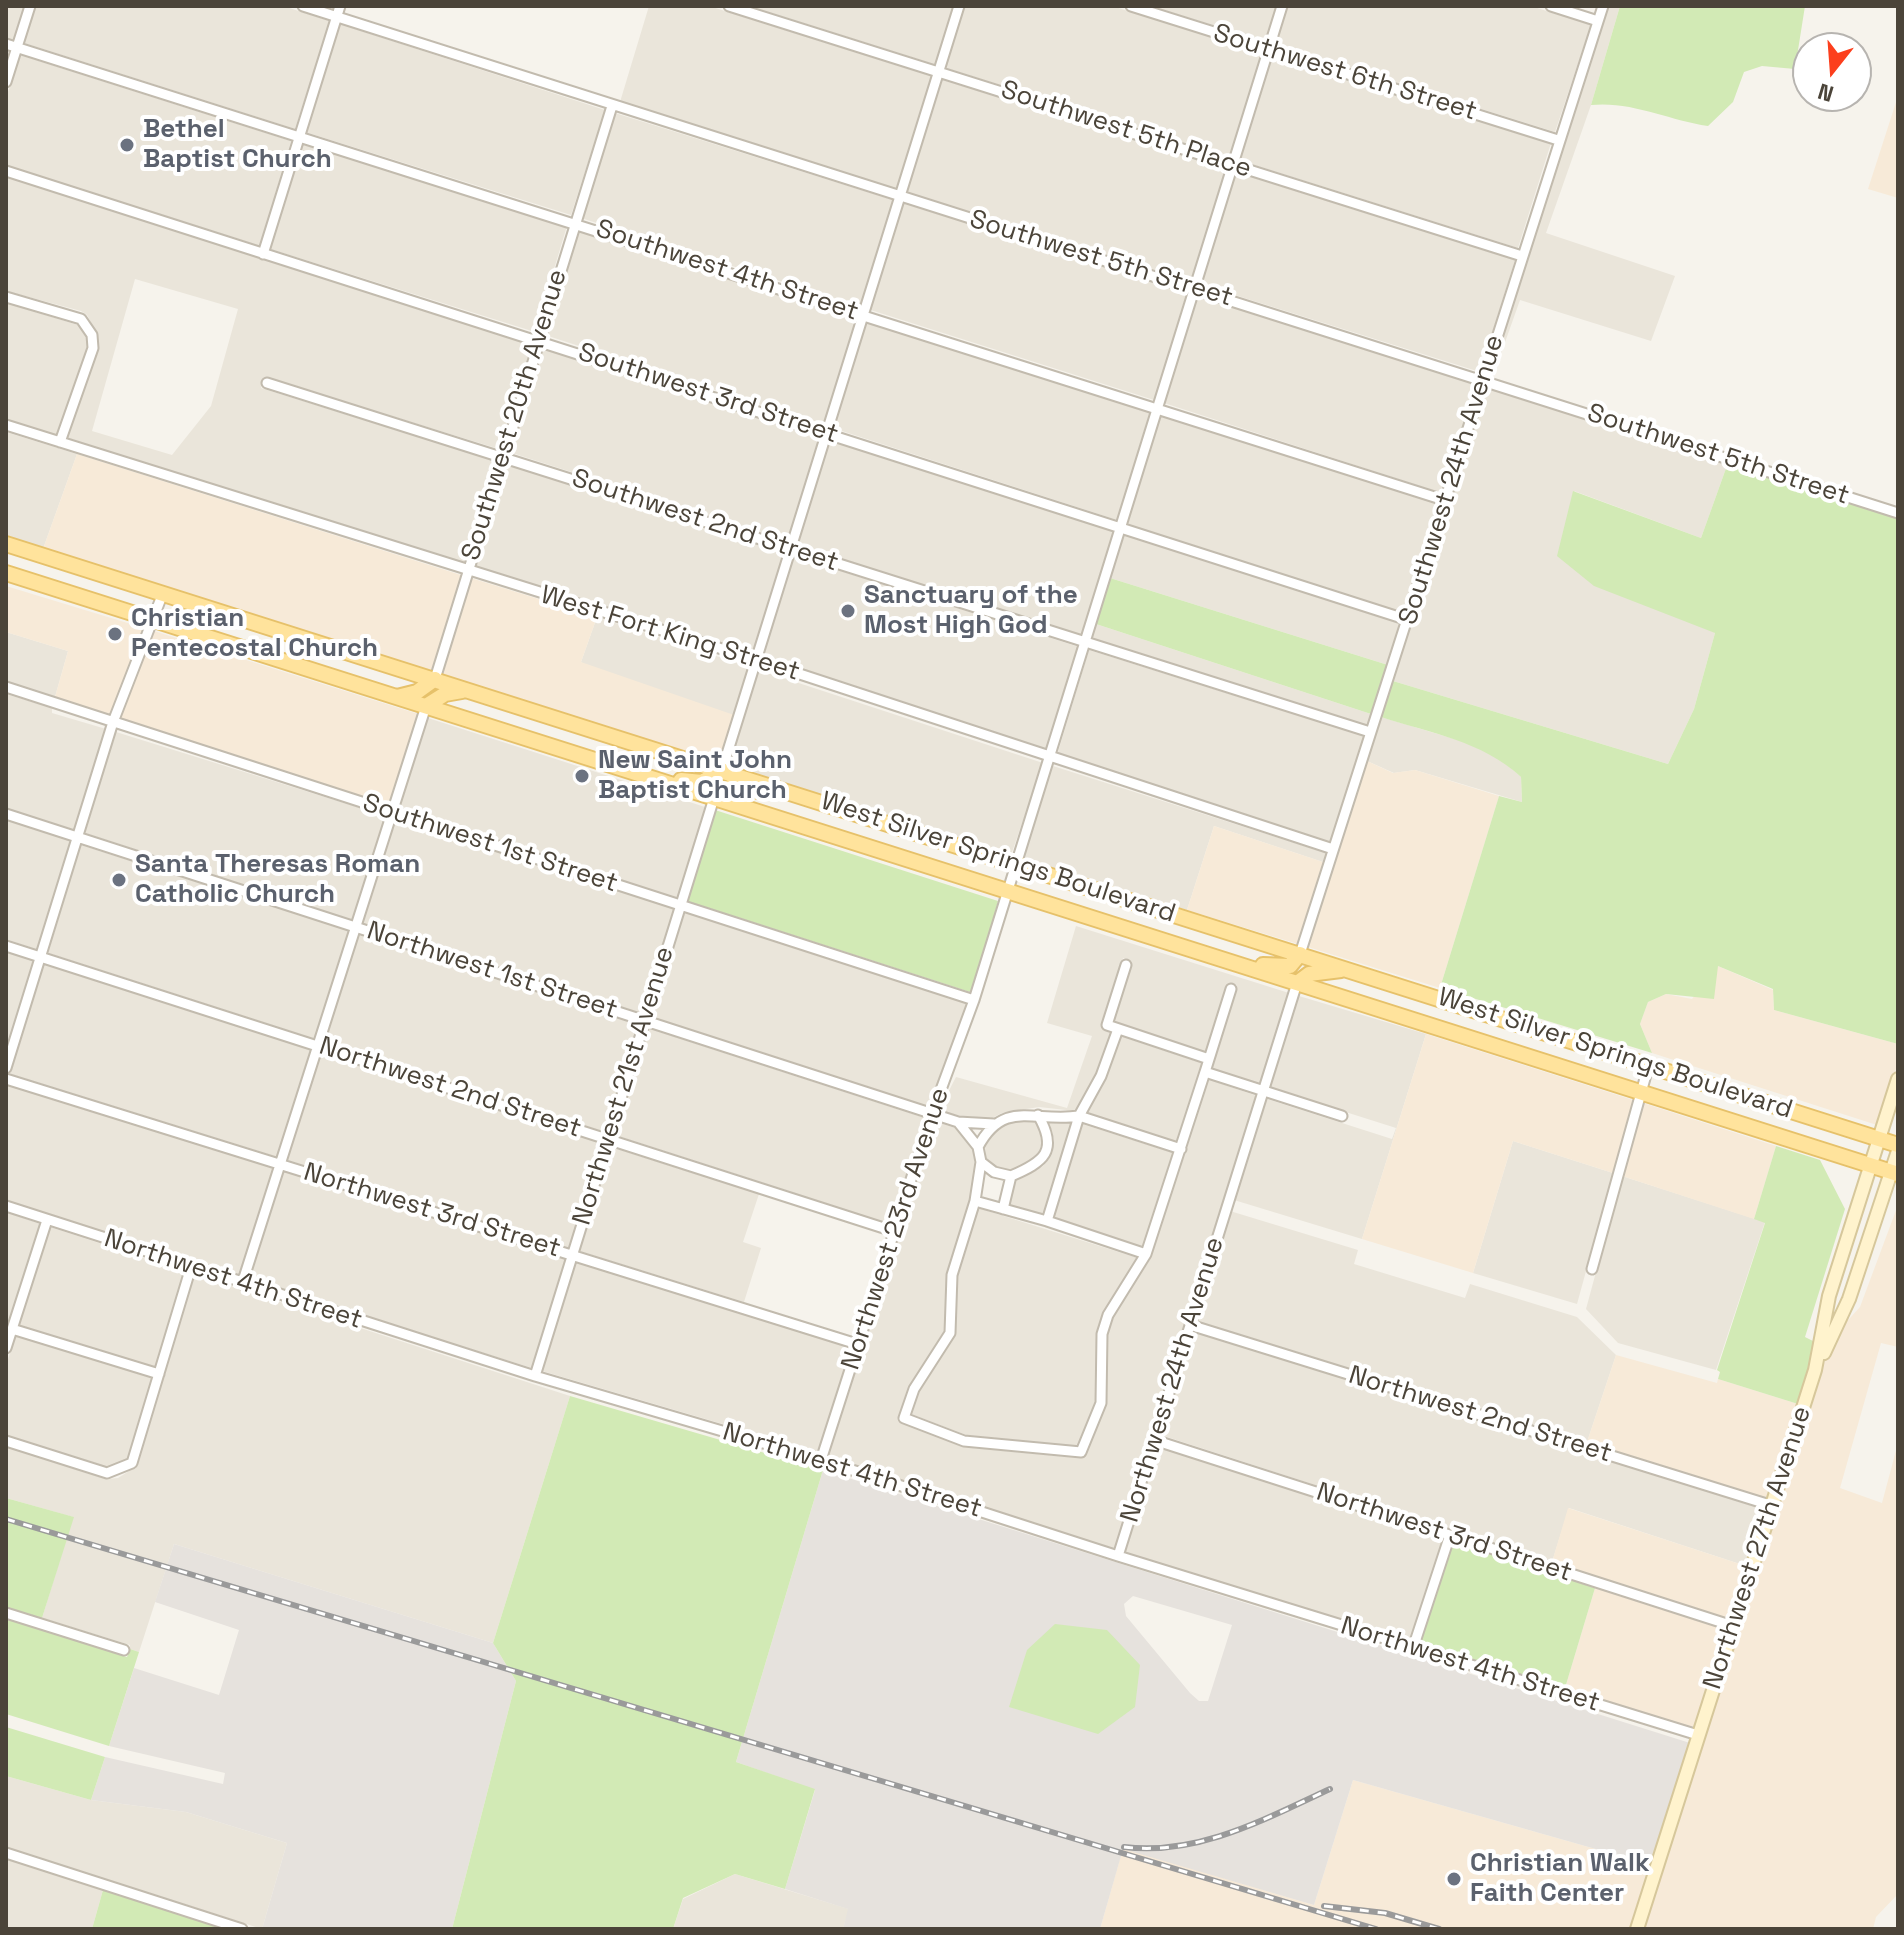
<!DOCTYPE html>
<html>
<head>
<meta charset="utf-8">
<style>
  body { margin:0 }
  #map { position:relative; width:1904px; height:1935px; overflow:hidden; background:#f6f3ec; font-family:"Space Grotesk",sans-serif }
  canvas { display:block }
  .frame { position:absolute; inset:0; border:8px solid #4b4439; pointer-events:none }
  .north { position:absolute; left:1792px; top:32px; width:80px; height:80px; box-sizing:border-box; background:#fff; border:2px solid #b7b4b0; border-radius:50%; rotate:197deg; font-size:22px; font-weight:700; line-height:32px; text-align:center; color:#4b4439 }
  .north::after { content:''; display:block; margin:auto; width:28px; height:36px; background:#fc3f1d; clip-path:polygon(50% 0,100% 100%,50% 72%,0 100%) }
</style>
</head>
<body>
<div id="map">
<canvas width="1904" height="1935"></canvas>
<div class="frame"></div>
<div class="north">N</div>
</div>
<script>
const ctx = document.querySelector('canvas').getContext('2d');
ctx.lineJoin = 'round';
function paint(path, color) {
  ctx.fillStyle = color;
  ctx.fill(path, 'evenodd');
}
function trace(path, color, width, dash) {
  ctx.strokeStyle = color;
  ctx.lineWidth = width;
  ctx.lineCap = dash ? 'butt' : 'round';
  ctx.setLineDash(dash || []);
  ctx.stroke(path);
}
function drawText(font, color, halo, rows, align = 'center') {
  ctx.font = font + ' "Space Grotesk",sans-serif';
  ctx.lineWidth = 8;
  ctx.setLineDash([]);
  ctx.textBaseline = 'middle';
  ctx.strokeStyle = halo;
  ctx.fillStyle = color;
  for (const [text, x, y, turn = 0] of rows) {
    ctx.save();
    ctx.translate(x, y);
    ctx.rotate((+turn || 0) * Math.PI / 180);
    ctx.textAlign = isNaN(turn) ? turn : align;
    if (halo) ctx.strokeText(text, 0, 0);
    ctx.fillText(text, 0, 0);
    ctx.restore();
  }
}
paint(new Path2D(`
  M6 6H24L14 40 6 38Z
  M35 6H283L330 21 295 129 24 43Z
  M649 6H709L1515 260 1480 372 620 102Z
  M749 6H1112L1551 143 1518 248Z
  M1151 6H1531L1591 25 1555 132Z
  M1609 6H1620L1591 105 1546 233 1675 276 1651 341 1520 300 1492 379 1729 460 1701 538 1574 491 1715 633 1694 709 1668 764 1393 681Z
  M340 24 605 110 571 215 305 132Z
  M20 55 291 141 260 246 6 165V98Z
  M615 113 1187 292 1154 400 581 218Z
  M301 144 567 226 535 332 270 249Z
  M6 177 532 343 499 449 264 377 261 388 496 461 464 564 67 438 98 350 97 334 87 315 81 311 6 291ZM135 279 238 309 211 406 172 455 92 431Z
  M577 229 1150 411 1117 520 545 335Z
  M1197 295 1476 384 1444 494 1164 403Z
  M6 303 78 325 87 337 88 347 57 435 6 419Z
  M542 346 1114 532 1082 636 509 452Z
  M1160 414 1440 505 1405 613 1127 524Z
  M6 432 77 454 43 549 6 537Z
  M506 464 1079 647 1047 752 756 654 474 567Z
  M1124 535 1401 624 1388 665 1110 578Z
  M597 617 1043 763 1011 855 720 763 581 662Z
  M1096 624 1371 714 1367 725 1092 639Z
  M6 632 68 651 55 697 6 681Z
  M1089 650 1364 736 1330 842 1057 755Z
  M6 694 52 708V713L106 729 75 830 6 808Z
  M1381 717 1468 743 1499 757 1521 777 1522 802 1415 770 1394 773 1367 761Z
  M428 718 705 807 677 898 399 808Z
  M116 732 386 816 353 920 85 833Z
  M1053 766 1326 853 1323 862 1214 826 1187 910 1021 858Z
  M396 819 674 909 641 1013 362 923Z
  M6 820 71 841 38 950 6 939Z
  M81 845 349 931 315 1039 48 953Z
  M684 912 969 1004 956 1048 929 1107 651 1017Z
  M1076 926 1289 993 1260 1084 1211 1068 1237 985 1228 983 1206 1052 1113 1021 1132 962 1123 958 1102 1023 1105 1031 1111 1033 1096 1074 1075 1111 1039 1107 1002 1113 992 1118 960 1116 939 1110 956 1077 1067 1108 1092 1036 1047 1023Z
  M359 935 638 1025 605 1132 325 1042Z
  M6 952 34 961 6 1051Z
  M44 964 311 1050 277 1157 10 1074Z
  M1299 996 1426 1034 1362 1239 1234 1200 1267 1099 1392 1139 1396 1128 1270 1088Z
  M648 1028 925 1118 890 1224 615 1135Z
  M1121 1036 1202 1063 1178 1142 1087 1113 1106 1078Z
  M321 1053 601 1143 569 1248 287 1160Z
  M1208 1079 1257 1096 1115 1549 828 1456 935 1121 955 1128 973 1151 975 1165 970 1200 947 1273 945 1331 909 1388 899 1416 902 1423 963 1447 1080 1458 1086 1454 1107 1403V1335L1113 1317 1149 1261Z
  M6 1085 273 1168 239 1277 6 1200Z
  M1015 1121H1035L1044 1140 1043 1148 1038 1156 1024 1164 1011 1170 997 1167 986 1158 985 1146 999 1127Z
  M1049 1122 1071 1123 1043 1214 1010 1205 1015 1180 1043 1166 1052 1153 1054 1139Z
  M1082 1124 1174 1153 1143 1247 1053 1217Z
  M1513 1141 1613 1173 1577 1304 1473 1273Z
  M611 1147 759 1194 743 1242 761 1248 744 1302 579 1251Z
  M283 1171 565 1259 532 1368 248 1280Z
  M1622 1176 1765 1222 1716 1370 1618 1343 1586 1309Z
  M978 1208 1138 1258 1104 1312 1097 1332 1096 1402 1078 1446 966 1435 911 1414 918 1392 954 1336 957 1276Z
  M1230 1211 1358 1250 1354 1264 1465 1298 1470 1284 1577 1317 1616 1355 1587 1442 1197 1321Z
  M6 1212 41 1224 6 1331Z
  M50 1227 185 1271 156 1367 19 1325Z
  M575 1262 851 1348 818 1452 542 1371Z
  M194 1274 570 1396 493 1643 174 1544 139 1652 130 1649V1645L42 1618 73 1517 6 1498V1447L106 1479 118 1478 134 1468Z
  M1194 1332 1763 1509 1746 1566 1569 1508 1552 1562 1161 1435Z
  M15 1336 152 1378 127 1460 108 1467 6 1435V1366Z
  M1157 1447 1443 1539 1410 1641 1125 1552Z
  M6 1776 91 1800 186 1812 287 1843 262 1929 6 1847Z
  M6 1859 103 1890 92 1929H6Z
  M735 1874 849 1909 843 1929H673L683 1899Z`), '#eae5da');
paint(new Path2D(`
  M1898 96V198L1868 189Z
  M77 454 461 575 432 672 43 549Z
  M471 578 597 617 581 662 737 716 720 763 441 675Z
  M6 586 144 628 110 715 55 697 68 651 6 632Z
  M154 631 418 714 389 805 120 718Z
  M1367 761 1393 773 1415 770 1499 796 1440 988 1308 947Z
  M1214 826 1323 862 1298 944 1187 910Z
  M1718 966 1773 990 1774 1010 1898 1044V1063L1877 1125 1652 1053 1640 1024 1648 1002 1666 994 1692 999Z
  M1426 1034 1633 1100 1613 1173 1513 1141 1473 1273 1362 1239Z
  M1643 1103 1776 1146 1754 1219 1622 1176Z
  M1898 1205V1347L1881 1343 1840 1488 1882 1503 1898 1443V1894L1876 1917 1873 1929H1643L1820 1372 1840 1329 1860 1307Z
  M1616 1355 1717 1383 1718 1379 1798 1404 1767 1498 1587 1442Z
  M1568 1508 1746 1566 1730 1619 1552 1562Z
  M1595 1588 1726 1630 1695 1728 1565 1688Z
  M1353 1780 1652 1865 1632 1929H1100L1123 1848 1314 1905Z`), '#f7ead8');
paint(new Path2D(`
  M823 1470 1690 1743 1652 1865 1353 1780 1314 1905 1123 1849 1100 1929H843L848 1909 785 1889 815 1790 736 1762ZM1133 1596 1232 1625 1208 1701H1199L1190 1693 1126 1616 1124 1604Z
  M174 1544 493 1643 516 1681 452 1929H262L287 1843 186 1812 91 1800 105 1757 223 1784 225 1773 109 1746 134 1668 219 1695 239 1630 155 1602Z`), '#e6e2dd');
paint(new Path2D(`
  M1620 6H1805L1795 69 1762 66 1744 72 1733 102 1708 126C1668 120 1632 101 1591 105Z
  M1729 460 1898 515V1044L1774 1010 1773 989 1718 966 1714 999 1666 994 1648 1002 1640 1024 1652 1053 1440 988 1499 796 1522 802 1521 777C1482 741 1430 733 1381 717L1393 681 1668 764 1694 709 1715 633 1594 586 1557 556 1573 491 1701 538Z
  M1110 578 1388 665 1371 714 1096 624Z
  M715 810 998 901 973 993 687 901Z
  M1776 1146 1820 1160 1845 1209 1805 1337 1815 1342 1798 1404 1718 1379 1720 1372 1717 1370 1765 1223 1754 1219Z
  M570 1396 823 1470 736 1762 815 1789 785 1889 735 1874 683 1898 673 1929H452L516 1681 493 1643Z
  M6 1498 74 1517 42 1618 6 1607Z
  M1453 1542 1595 1588 1565 1688 1420 1644Z
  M6 1619 127 1657 130 1649 139 1652 109 1746 6 1714Z
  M1055 1624 1107 1630 1140 1665 1135 1707 1098 1734 1009 1707 1027 1650Z
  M6 1727 105 1757 91 1800 6 1776Z
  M103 1890 223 1929H92Z`), '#d2eab5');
const minor = new Path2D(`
  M303 6 1898 513
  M729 6 1522 256
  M1131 6 1558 140
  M1551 6 1598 21
  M6 44 1447 501
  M6 82 30 6
  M6 171 1408 620
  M263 254 340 6
  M6 297 81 319 92 335 93 348 60 442
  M267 383 1370 732
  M6 425 754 659 1333 849
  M435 679 612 106
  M6 687 974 1000
  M722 770 959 6
  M6 814 958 1122 994 1124
  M6 946 893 1231
  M1300 954 1603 6
  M1126 965 1107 1025 1209 1059
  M1231 989 1205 1072 1342 1116
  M6 1068 113 722 163 593
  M6 1079 857 1344
  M958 1122 978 1147 981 1162 975 1201 952 1275 950 1333 914 1389 904 1418 964 1441 1081 1452 1101 1403 1102 1334 1108 1315 1146 1254 1205 1072
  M978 1147C1004 1098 1035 1123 1079 1116L1101 1076 1118 1029
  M981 1162 994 1172 1011 1176
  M975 1201 1047 1221
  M6 1206 535 1376 821 1460 1118 1556 1698 1735
  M1003 1209 1011 1176C1044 1162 1059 1151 1038 1115
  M1146 1254 1047 1221 1079 1116 1181 1149
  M1592 1269 1649 1064
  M242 1284 426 706
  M1190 1325 1770 1505
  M12 1329 159 1374
  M6 1348 47 1220
  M535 1376 714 798
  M1154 1440 1733 1626
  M6 1441 107 1473 132 1463 191 1267
  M821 1460 932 1114 974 1000 1282 6
  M1118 1556 1297 983
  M6 1613 124 1650
  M1413 1648 1450 1535
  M6 1853 242 1929`);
const secondary = new Path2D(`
  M1824 1353 1849 1299 1898 1151
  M1637 1929 1815 1370 1829 1296 1898 1079`);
const primary = new Path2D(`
  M6 544 1898 1145
  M6 573 1898 1174
  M397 697 417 692 435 679
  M426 706 445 694 462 691
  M681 780 702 782 722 770
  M714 798 732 786 758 791
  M1263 965 1290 966 1300 954
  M1297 983 1309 974 1341 970`);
trace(minor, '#c2bbae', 13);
trace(secondary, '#d6c79b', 16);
trace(primary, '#e6c16a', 18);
trace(minor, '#fff', 9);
trace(secondary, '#fff3cd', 12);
trace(primary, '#ffe39c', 14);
const rail = new Path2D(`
  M6 1519 1376 1929
  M1124 1847C1198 1856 1265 1819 1330 1789
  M1324 1906 1385 1913 1439 1929`);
trace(rail, '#9a9a9a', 6);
trace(rail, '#fff', 3, [9]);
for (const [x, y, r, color] of [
  [127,145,8,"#6b7280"],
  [848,611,8,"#6b7280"],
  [115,634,8,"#6b7280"],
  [582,776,8,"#6b7280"],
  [119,880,8,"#6b7280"],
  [1454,1879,8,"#6b7280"]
]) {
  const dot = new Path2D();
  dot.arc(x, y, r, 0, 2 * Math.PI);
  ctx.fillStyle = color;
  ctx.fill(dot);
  trace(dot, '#fff', 3);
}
drawText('26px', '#4b4439', '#fff', [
  ["Southwest 6th Street",1345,73,17],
  ["Southwest 5th Place",1126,130,18],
  ["Southwest 5th Street",1101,259,17],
  ["Southwest 4th Street",727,271,18],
  ["Southwest 3rd Street",708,394,18],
  ["Southwest 20th Avenue",515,415,-73],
  ["Southwest 5th Street",1718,455,18],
  ["Southwest 24th Avenue",1452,480,-73],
  ["Southwest 2nd Street",705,521,18],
  ["West Fort King Street",670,634,17],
  ["Southwest 1st Street",490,844,18],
  ["West Silver Springs Boulevard",998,858,18],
  ["Northwest 1st Street",492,971,18],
  ["West Silver Springs Boulevard",1615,1054,18],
  ["Northwest 21st Avenue",624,1086,-73],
  ["Northwest 2nd Street",450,1088,18],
  ["Northwest 3rd Street",432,1211,17],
  ["Northwest 23rd Avenue",896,1229,-72],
  ["Northwest 4th Street",233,1280,18],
  ["Northwest 24th Avenue",1173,1380,-73],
  ["Northwest 2nd Street",1480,1415,17],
  ["Northwest 4th Street",852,1471,17],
  ["Northwest 3rd Street",1444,1533,18],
  ["Northwest 27th Avenue",1758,1548,-72],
  ["Northwest 4th Street",1470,1665,17]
]);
drawText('bold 26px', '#5b616d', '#fff', [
  ["Bethel",143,130],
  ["Baptist Church",143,160],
  ["Sanctuary of the",864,596],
  ["Most High God",864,626],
  ["Christian",131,619],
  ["Pentecostal Church",131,649],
  ["New Saint John",598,761],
  ["Baptist Church",598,791],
  ["Santa Theresas Roman",135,865],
  ["Catholic Church",135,895],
  ["Christian Walk",1470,1864],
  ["Faith Center",1470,1894]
], 'left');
</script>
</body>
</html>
